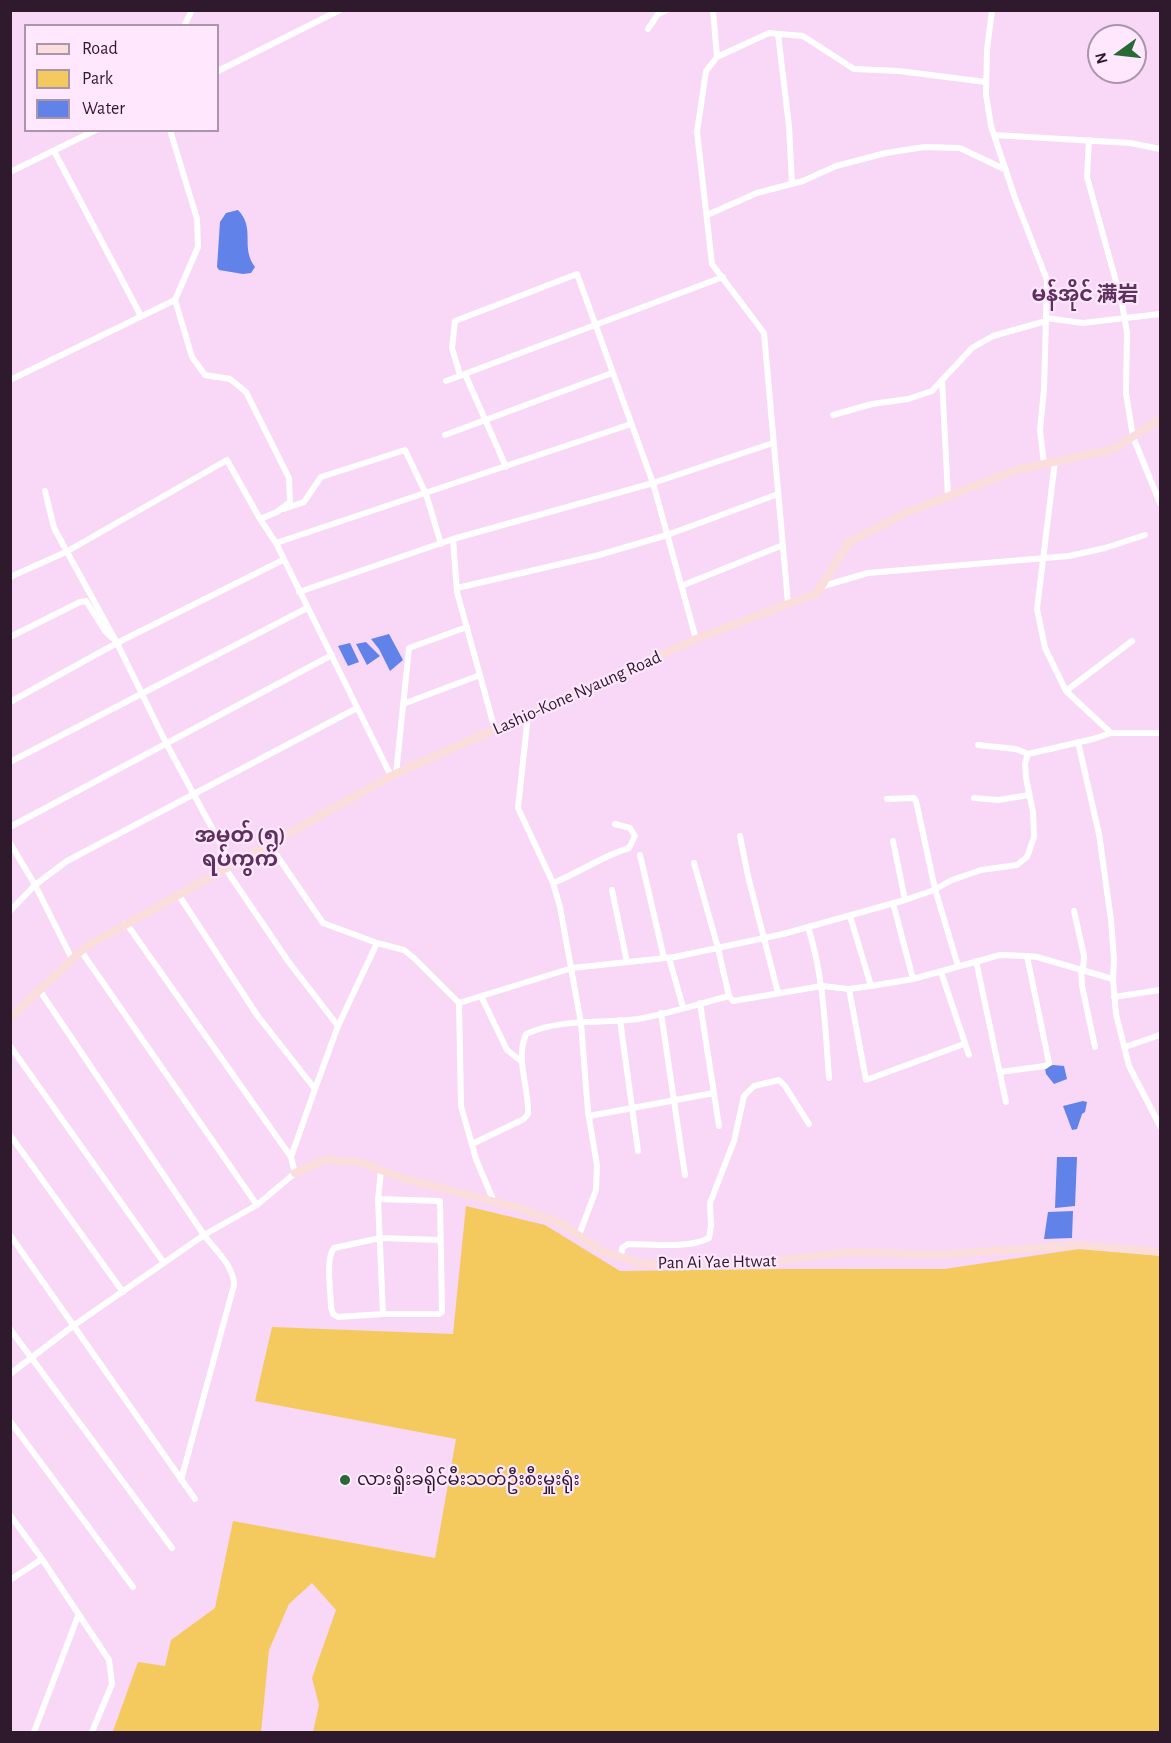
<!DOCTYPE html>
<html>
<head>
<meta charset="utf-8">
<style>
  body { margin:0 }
  #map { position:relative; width:1171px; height:1743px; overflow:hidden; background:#f9d7f7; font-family:"Alegreya Sans",sans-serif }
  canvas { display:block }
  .frame { position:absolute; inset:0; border:12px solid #2e192d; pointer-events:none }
  .legend { position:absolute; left:24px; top:24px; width:195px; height:108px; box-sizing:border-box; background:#ffe8fe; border:2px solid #ab95aa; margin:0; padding:8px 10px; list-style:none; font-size:18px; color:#2e192d }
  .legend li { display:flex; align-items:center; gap:12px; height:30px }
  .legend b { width:30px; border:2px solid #ab95aa }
  .north { position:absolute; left:1087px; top:24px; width:60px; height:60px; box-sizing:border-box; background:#ffe8fe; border:2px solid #ab95aa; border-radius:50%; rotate:255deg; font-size:16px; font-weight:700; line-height:24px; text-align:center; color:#2e192d }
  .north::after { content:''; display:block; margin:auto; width:21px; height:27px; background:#276a35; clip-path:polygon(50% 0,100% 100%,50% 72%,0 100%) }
</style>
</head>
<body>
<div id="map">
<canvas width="1171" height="1743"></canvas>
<div class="frame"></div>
<ul class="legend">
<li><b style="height:8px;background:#fbdedb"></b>Road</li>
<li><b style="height:16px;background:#f4ca5f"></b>Park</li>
<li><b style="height:16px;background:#6082e9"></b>Water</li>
</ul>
<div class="north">N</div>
</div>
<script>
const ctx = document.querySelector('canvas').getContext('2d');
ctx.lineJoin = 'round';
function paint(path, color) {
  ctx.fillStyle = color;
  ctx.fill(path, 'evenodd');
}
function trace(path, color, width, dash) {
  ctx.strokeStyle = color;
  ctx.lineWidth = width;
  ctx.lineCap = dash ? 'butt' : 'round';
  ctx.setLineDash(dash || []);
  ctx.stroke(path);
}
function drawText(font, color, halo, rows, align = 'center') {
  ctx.font = font + ' "Alegreya Sans","Noto Sans SC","Noto Sans Myanmar",sans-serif';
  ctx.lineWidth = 4.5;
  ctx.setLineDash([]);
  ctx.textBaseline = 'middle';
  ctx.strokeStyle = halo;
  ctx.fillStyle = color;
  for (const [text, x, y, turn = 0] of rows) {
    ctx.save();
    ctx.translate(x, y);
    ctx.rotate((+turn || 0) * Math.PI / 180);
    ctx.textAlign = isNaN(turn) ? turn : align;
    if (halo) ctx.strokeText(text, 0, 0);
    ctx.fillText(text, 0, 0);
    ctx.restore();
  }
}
paint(new Path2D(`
  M466 1206 545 1225 620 1271 781 1269H944L1079 1249 1160 1255V1732H313L319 1705 312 1678 336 1610 312 1583 289 1604 269 1650 261 1732 113 1731 138 1662 165 1666 171 1640 215 1608 233 1521 435 1558 456 1439 255 1401 272 1327 453 1334Z`), '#f4ca5f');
paint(new Path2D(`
  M238 210C256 229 240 247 255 267L251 273 243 274 219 270 217 267 220 222 226 213Z
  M389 634 403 660 390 671 379 649 371 639Z
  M366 642 380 656 367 665 356 644Z
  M350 643 359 662 348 666 338 646Z
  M1053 1065 1064 1066 1067 1079 1054 1084 1046 1074 1045 1068Z
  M1083 1101 1087 1102 1085 1112 1082 1114 1077 1129 1072 1130 1063 1106Z
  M1057 1157H1077L1075 1206 1055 1208Z
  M1073 1211 1072 1238 1044 1239 1048 1212Z`), '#6082e9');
trace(new Path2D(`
  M713 10 717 57 706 71 697 132 712 264 764 333 788 603
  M992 10 987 50 986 94 991 126 1015 198 1047 280 1044 389 1040 430 1044 464
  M184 26 192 10
  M648 29 658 14 667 10
  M778 34 789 126 792 184
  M717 57 769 33 803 36 854 69 899 71 986 82
  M218 71 340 10
  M170 130 197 219 198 247 175 300 192 357 205 375 230 379 246 392 289 478 290 502 277 512 260 519 276 543 391 776
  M994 135 1130 143 1160 149
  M1089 140 1087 177 1122 303 1127 333 1126 393 1133 437 1160 503
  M54 151 141 316
  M10 172 96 130
  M707 215 757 193 803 181 836 166 886 153 924 147 960 148 1006 170
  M1046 318 1083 323 1160 314
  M465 374 506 467
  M460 375 452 348 455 321 577 274 653 483 696 639
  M10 380 175 300
  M942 380 948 496
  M446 381 723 277
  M833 415 872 404 908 399 932 391 972 348 993 336 1046 321
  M445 435 612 373
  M1055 461 1037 609 1045 648 1066 691 1111 733H1160
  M45 491 54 528 117 643 166 743 232 865
  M284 509 304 502 321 477 405 450 426 494 441 544
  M453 539 457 592 495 730
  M276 543 631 424
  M10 577 66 552 227 460 260 519
  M681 586 783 545
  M820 587 868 573 1069 556 1105 548 1145 535
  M457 588 599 555 667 535 778 494
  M299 592 453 539 653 483 773 443
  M10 637 80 602 86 601 105 631 112 638
  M1066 691 1132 641
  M10 702 117 643 283 560
  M403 704 480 675
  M528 715 518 808 553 883 560 907 581 1023 588 1112 597 1165 596 1190 579 1235
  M1078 742 1099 834 1111 920 1114 960 1113 979 1116 1014 1129 1066 1160 1126
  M978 745 1016 749 1028 754
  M10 762 307 608
  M396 774 409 648 467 627
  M974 798 998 800 1029 795
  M887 799 914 798 916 801 935 889 958 966
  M10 827 332 655
  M740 836 748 876 778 993
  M893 841 905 900
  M10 843 35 885 72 959
  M640 855 664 958
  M694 863 718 948 729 996 733 1001 822 986 849 989 871 986 913 979 1000 955 1027 956
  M225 868 288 961 338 1026
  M553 883C579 873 602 856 629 848L635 836 630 828 615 824
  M612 890 627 962
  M178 894 257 1015 315 1089
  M893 903 913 979
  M10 911 35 885 67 861 357 708
  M1074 911 1084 956 1083 970
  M850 916 871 986
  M126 923 291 1157
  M808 927C824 977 825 1027 829 1078
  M377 943 404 950 415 959 459 1003 572 968 675 957 783 934 905 900 934 890 952 880 981 870 1017 865 1027 857 1034 837 1033 812 1026 778 1025 763 1028 754 1093 739 1111 733
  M81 951 257 1205
  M669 958 683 1007
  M976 961 1006 1102
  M1081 969 1082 986 1095 1047
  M941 972 969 1055
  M849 989 866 1080 964 1044
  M40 991 204 1235C215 1250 234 1266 234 1285L181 1480
  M481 996 507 1050 521 1061
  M1114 997 1160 990
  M459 1003 461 1106 476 1159 494 1202
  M700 1003 719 1126
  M661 1013 685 1175
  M620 1020 638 1151
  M10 1046 164 1263
  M1125 1047 1160 1035
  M1000 1072 1045 1066 1049 1063 1027 956 1037 957 1113 979
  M589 1116 714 1093
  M10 1135 123 1292
  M472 1144 524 1119 528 1114C529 1086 515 1060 526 1034 561 1018 601 1024 638 1019 668 1014 699 1004 729 996
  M381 1171 378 1199 383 1314
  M378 1199 440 1201 442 1312 439 1314H383L338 1317 333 1314 331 1307C331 1292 325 1259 334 1248L380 1238 440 1240
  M10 1235 195 1499
  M621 1258 622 1248 628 1244C652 1244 688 1249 709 1238L711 1226 710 1203 734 1141 744 1096 754 1086 779 1080 785 1086 809 1124
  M10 1329 172 1548
  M10 1374 73 1326 204 1235 257 1205 295 1173 291 1157 315 1089 338 1026 377 943 323 923 269 844
  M10 1421 133 1587
  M10 1515 42 1559 109 1660 112 1684 92 1732
  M10 1580 42 1559
  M34 1732 78 1616`), '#fff', 6);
trace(new Path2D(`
  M10 1018 81 951 91 944 391 776 696 639 817 593 849 542 908 512 1016 470 1114 449 1160 419
  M295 1173 325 1160 359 1162 406 1179 519 1208 560 1223 602 1251 639 1263 676 1265 746 1264 850 1252 937 1255 1079 1245 1160 1252`), '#fbdedb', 8);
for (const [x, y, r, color] of [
  [345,1480,6,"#276a35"]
]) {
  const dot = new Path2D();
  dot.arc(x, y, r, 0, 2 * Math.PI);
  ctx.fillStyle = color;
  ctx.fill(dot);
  trace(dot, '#ffe8fe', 2);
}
drawText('18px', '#2e192d', '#ffe8fe', [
  ["Lashio-Kone Nyaung Road",577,693,-24],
  ["Pan Ai Yae Htwat",717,1262,-1]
]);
drawText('18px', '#2e192d', '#ffe8fe', [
  ["လားရှိုးခရိုင်မီးသတ်ဦးစီးမှူးရုံး",357,1480]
], 'left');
drawText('bold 21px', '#5e305d', '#ffe8fe', [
  ["မန်အိုင် 满岩",1085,295],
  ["အမှတ် (၅)",240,836],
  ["ရပ်ကွက်",240,860]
]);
</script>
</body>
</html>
